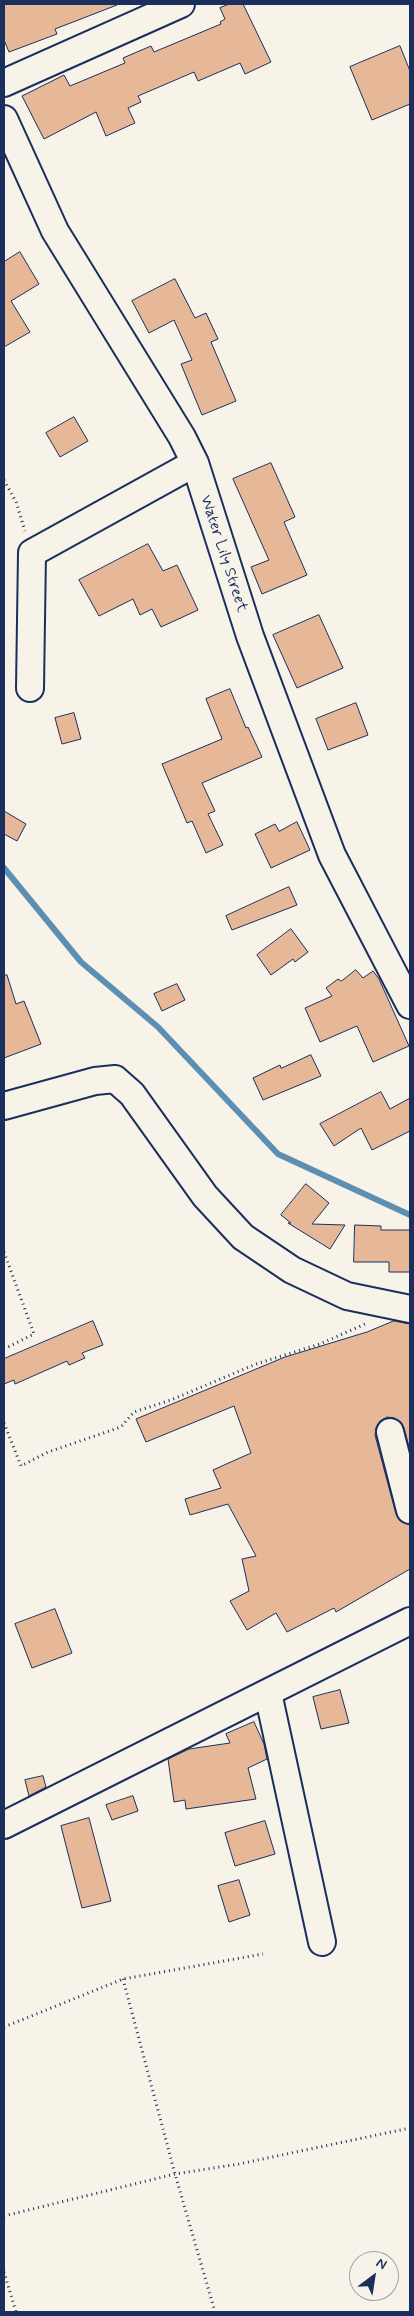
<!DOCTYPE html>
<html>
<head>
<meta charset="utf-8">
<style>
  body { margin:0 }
  #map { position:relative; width:414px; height:2316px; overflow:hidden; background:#f7f3e8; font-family:Mynerve,sans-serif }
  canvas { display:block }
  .frame { position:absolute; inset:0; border:5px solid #1b2f5e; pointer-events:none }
  .north { position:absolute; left:349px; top:2251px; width:50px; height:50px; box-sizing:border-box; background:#f7f3e8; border:1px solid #9fa5b1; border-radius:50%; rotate:31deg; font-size:14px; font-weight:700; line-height:20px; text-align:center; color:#1b2f5e }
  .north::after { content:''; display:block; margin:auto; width:18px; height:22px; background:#1b2f5e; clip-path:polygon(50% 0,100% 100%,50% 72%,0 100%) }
</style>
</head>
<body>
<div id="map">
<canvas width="414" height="2316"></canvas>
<div class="frame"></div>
<div class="north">N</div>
</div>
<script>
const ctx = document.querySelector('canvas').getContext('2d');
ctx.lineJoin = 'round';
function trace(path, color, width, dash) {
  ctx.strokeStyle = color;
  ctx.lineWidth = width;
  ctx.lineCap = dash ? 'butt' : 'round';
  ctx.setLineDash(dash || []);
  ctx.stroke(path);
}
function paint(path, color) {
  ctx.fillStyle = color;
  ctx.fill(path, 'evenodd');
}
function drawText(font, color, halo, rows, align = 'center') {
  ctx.font = font + ' Mynerve,sans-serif';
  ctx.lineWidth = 4;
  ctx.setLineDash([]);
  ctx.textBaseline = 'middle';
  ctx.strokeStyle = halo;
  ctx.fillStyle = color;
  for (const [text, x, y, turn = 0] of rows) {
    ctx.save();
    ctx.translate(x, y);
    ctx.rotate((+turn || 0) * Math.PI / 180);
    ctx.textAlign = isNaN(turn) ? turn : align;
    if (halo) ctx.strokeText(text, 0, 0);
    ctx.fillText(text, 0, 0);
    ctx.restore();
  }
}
trace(new Path2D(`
  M4 868 81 962 158 1027 278 1154 410 1215`), '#5c8fb1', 6);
const building = new Path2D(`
  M4 4H117V5L55 29 57 34 9 52 4 40Z
  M230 4H243L271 62 245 74 240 63 198 81 194 72 138 96 141 102 128 108 135 123 106 136 96 112 44 139 22 96 64 75 70 86 125 63 123 58 151 46 154 52 221 24 220 22 225 19 220 8Z
  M400 46 410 71V104L372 120 350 67Z
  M20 252 39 284 11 301 30 332 4 347V262Z
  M175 279 195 318 206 313 218 339 211 342 236 401 202 415 181 364 192 360 174 320 149 333 132 301Z
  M74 417 88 441 60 457 46 433Z
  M271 463 295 517 284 522 307 575 262 594 251 567 269 560 233 479Z
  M148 544 163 571 177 565 198 610 161 627 152 609 140 615 133 599 99 616 79 580Z
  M319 615 343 668 297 688 273 635Z
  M230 689 246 728 248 727 262 757 202 783 215 811 208 814 223 845 206 853 192 821 187 823 162 764 222 739 206 699Z
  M356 703 368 735 328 750 316 719Z
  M74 713 81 739 62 744 55 718Z
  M4 811 26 824 17 841 4 834Z
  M297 822 310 850 271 868 255 834 275 824 279 831Z
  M289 887 297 905 232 930 226 916Z
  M291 929 308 952 295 962 293 959 271 975 257 955Z
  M356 970 363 978 373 971 379 979 409 1046 373 1062 357 1026 320 1042 305 1008 332 996 326 988 338 979 341 981Z
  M7 975 16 1004 24 1001 41 1044 4 1058V976Z
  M177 984 185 1000 162 1011 154 994Z
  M311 1055 321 1076 263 1100 253 1078 280 1065 281 1068Z
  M381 1092 390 1109 410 1098V1131L372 1150 361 1128 334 1146 320 1124Z
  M306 1184 329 1203 312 1224 345 1225 330 1249 288 1223H291L281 1215Z
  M355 1225 381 1226V1230H410V1272H389V1262H354Z
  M93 1321 103 1345 82 1353 85 1358 69 1365 67 1361 15 1384 14 1380 4 1384V1359Z
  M394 1321 410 1324V1451L404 1428 401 1422 394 1418 387 1417 380 1421 376 1428 375 1435 396 1514 400 1521 410 1525V1569L336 1612 334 1608 287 1632 276 1613 247 1630 230 1601 249 1591 242 1559 256 1556 228 1504 190 1515 185 1499 221 1488 213 1470 251 1453 234 1406 146 1442 136 1419 285 1357 367 1332Z
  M55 1609 72 1653 32 1668 15 1624Z
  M340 1690 349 1723 321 1729 313 1697Z
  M254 1722 264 1744 267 1759 248 1768 256 1799 186 1809 185 1800 174 1802 168 1759 189 1749 230 1743 226 1734Z
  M43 1776 46 1787 29 1796 25 1780Z
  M133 1796 138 1811 112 1820 106 1805Z
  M89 1818 111 1901 82 1908 61 1826Z
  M265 1821 275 1854 235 1866 225 1833Z
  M239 1880 250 1915 229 1922 218 1886Z`);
paint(building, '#e6b897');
trace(building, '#1b2f5e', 1);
const minor = new Path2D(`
  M4 83 181 4
  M4 119 55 231 182 437 195 463 250 636 332 855 410 1005
  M30 688 32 553 195 463
  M4 1106 95 1081 115 1079 132 1094 205 1196 243 1237 292 1270 347 1296 410 1309
  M390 1432 410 1510
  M268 1693 322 1942
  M4 1825 410 1621`);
trace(minor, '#1b2f5e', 30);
trace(new Path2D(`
  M4 480 16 502 25 531
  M4 1252 34 1334 4 1349
  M4 1423 21 1466 48 1452 121 1427 134 1412 171 1400 256 1364 320 1344 365 1324
  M123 1979 175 2174 215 2312
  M4 2027 123 1979 263 1954
  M4 2216 175 2174 239 2164 410 2128
  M4 2272 16 2312`), '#1b2f5e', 3, [1, 4]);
trace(minor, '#f7f3e8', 26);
drawText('16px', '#1b2f5e', '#f7f3e8', [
  ["Water Lily Street",223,554,72]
]);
</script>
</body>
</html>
